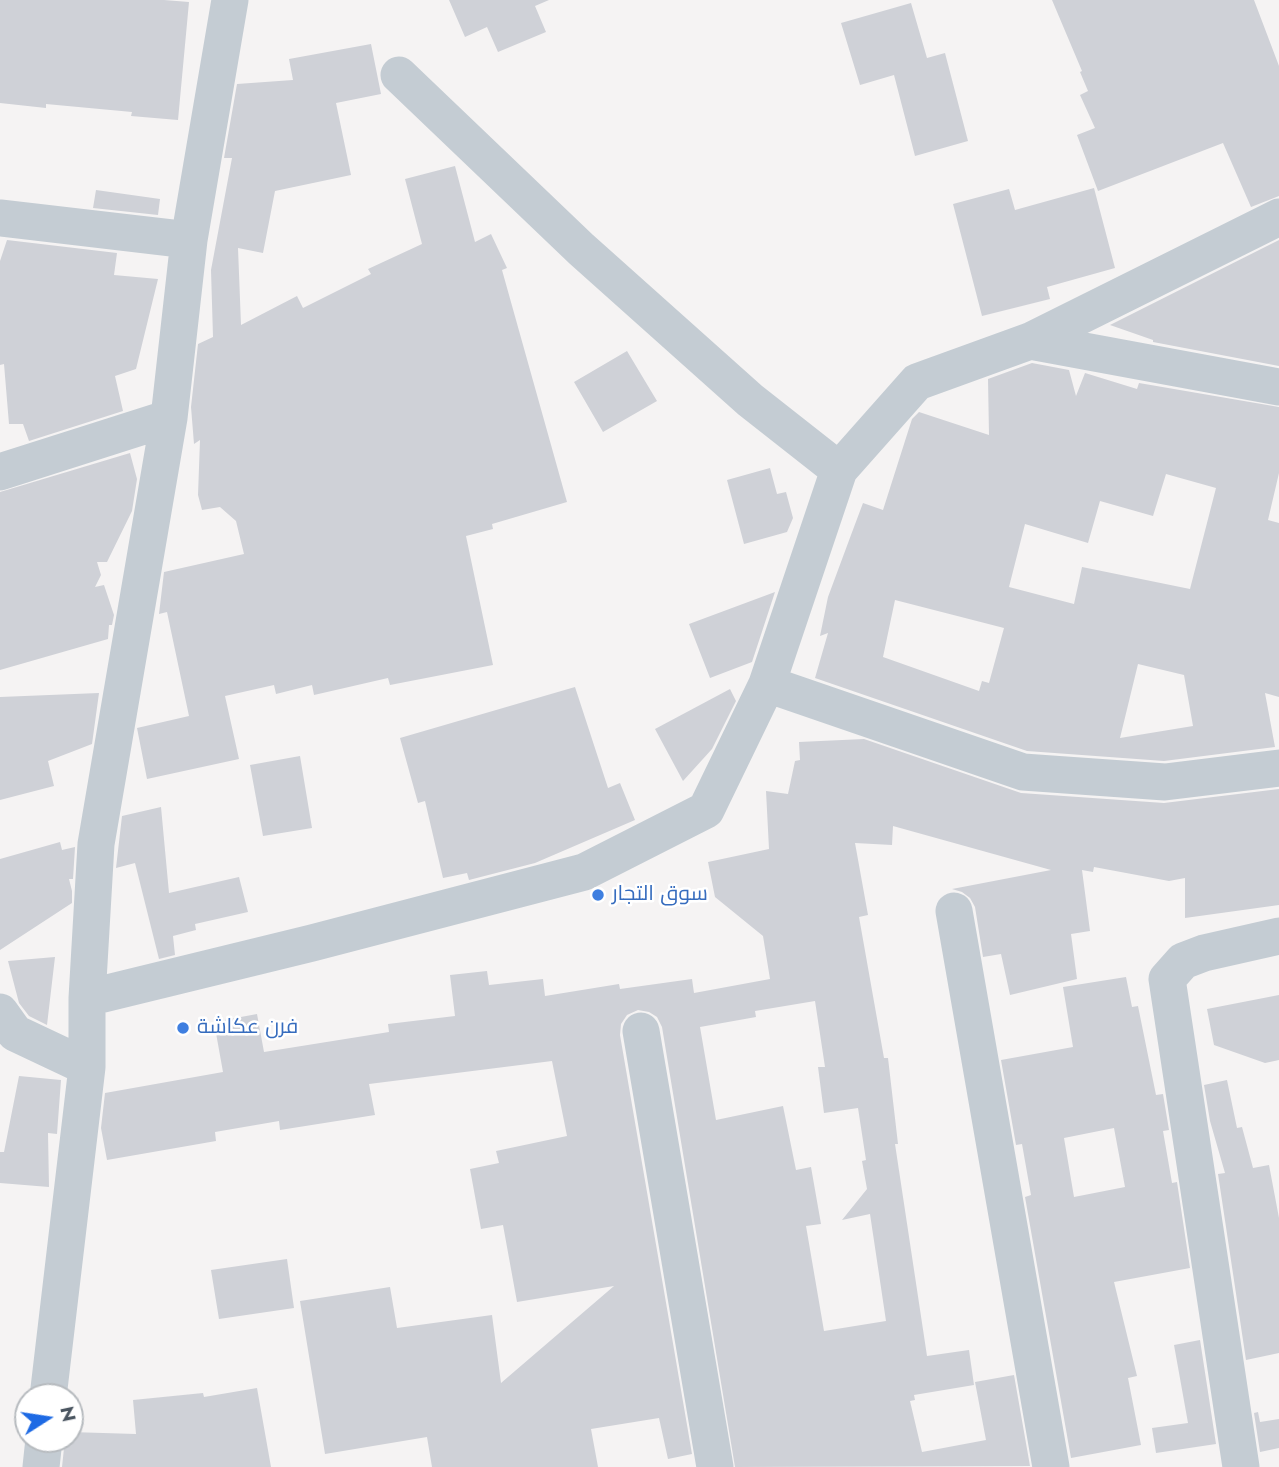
<!DOCTYPE html>
<html>
<head>
<meta charset="utf-8">
<style>
  body { margin:0 }
  #map { position:relative; width:1279px; height:1467px; overflow:hidden; background:#f5f3f3; font-family:Jost,sans-serif }
  canvas { display:block }
  .north { position:absolute; left:14px; top:1383px; width:70px; height:70px; box-sizing:border-box; background:#fff; border:2px solid #b7bbbf; border-radius:50%; rotate:78deg; font-size:19px; font-weight:700; line-height:28px; text-align:center; color:#4a5560 }
  .north::after { content:''; display:block; margin:auto; width:24px; height:32px; background:#1e6ae4; clip-path:polygon(50% 0,100% 100%,50% 72%,0 100%) }
</style>
</head>
<body>
<div id="map">
<canvas width="1279" height="1467"></canvas>
<div class="north">N</div>
</div>
<script>
const ctx = document.querySelector('canvas').getContext('2d');
ctx.lineJoin = 'round';
function paint(path, color) {
  ctx.fillStyle = color;
  ctx.fill(path, 'evenodd');
}
function trace(path, color, width, dash) {
  ctx.strokeStyle = color;
  ctx.lineWidth = width;
  ctx.lineCap = dash ? 'butt' : 'round';
  ctx.setLineDash(dash || []);
  ctx.stroke(path);
}
function drawText(font, color, halo, rows, align = 'center') {
  ctx.font = font + ' Jost,Cairo,sans-serif';
  ctx.lineWidth = 5;
  ctx.setLineDash([]);
  ctx.textBaseline = 'middle';
  ctx.strokeStyle = halo;
  ctx.fillStyle = color;
  for (const [text, x, y, turn = 0] of rows) {
    ctx.save();
    ctx.translate(x, y);
    ctx.rotate((+turn || 0) * Math.PI / 180);
    ctx.textAlign = isNaN(turn) ? turn : align;
    if (halo) ctx.strokeText(text, 0, 0);
    ctx.fillText(text, 0, 0);
    ctx.restore();
  }
}
paint(new Path2D(`
  M0 0H164L189 2 178 120 131 116 132 112 46 104V108L0 103Z
  M449 0H549L535 6 546 32 498 52 487 27 465 37Z
  M1052 0H1254L1279 66V196L1251 207 1223 143 1098 191 1077 135 1095 128 1080 95 1088 91 1080 72 1082 71Z
  M911 3 927 58 945 53 968 141 915 156 894 75 860 85 841 23Z
  M371 44 381 94 336 103 351 175 275 191 263 253 238 248 241 325 297 296 303 308 371 274 368 269 422 244 405 179 455 166 475 242 491 234 507 268 502 270 567 502 492 524 493 529 466 536 493 665 390 685 388 678 314 695 312 685 276 694 274 685 225 696 239 759 147 779 137 728 189 716 167 612 159 614 164 572 244 554 236 521 220 507 202 510 198 495 200 440 194 444 191 407 198 344 213 337 211 270 232 158H224L237 84 293 80 289 59Z
  M1094 188 1115 268 1047 287 1050 299 982 316 953 204 1009 189 1015 210Z
  M96 190 160 199 158 215 93 208Z
  M7 240 117 253 114 275 158 279 136 369 115 376 123 411 29 441 23 424H9L4 364 0 365V261Z
  M1279 240V366L1153 342V340L1110 325Z
  M627 351 657 401 603 432 574 382Z
  M1032 363 1069 370 1076 396 1085 373 1137 389 1139 383 1279 407V473L1268 520 1279 523V697L1265 693 1275 747 1164 761 1027 751 815 678 828 633 820 636 828 597 851 535 863 503 883 510 912 419 919 412 989 435 988 379ZM1166 474 1216 488 1190 589 1082 567 1074 604 1009 587 1025 524 1088 543 1100 501 1153 516ZM895 600 1004 628 989 683 982 681 979 691 883 657ZM1138 664 1184 675 1193 726 1120 738Z
  M130 453 137 479 132 511 107 562H97L101 575 95 587 104 585 114 615 112 625H109L108 639 0 670V492Z
  M770 468 777 494 786 492 793 518 787 532 744 544 727 480Z
  M775 592 752 662 710 678 689 624Z
  M575 687 608 788 620 783 635 820 535 863 469 880 467 873 443 878 425 801 418 803 400 738Z
  M730 689 736 701 712 749 683 781 655 729Z
  M99 693 92 744 48 761 54 786 0 800V697Z
  M864 739 1021 793 1164 803 1279 789V905L1185 918V878L1169 881 1094 867 1093 872 1082 870 1090 931 1071 934 1077 979 1010 995 1001 954 983 957 975 907 970 898 962 892 952 889 1051 870 893 826 892 845 855 843 868 915 859 917 884 1058H888L898 1144H895L927 1356 969 1350 974 1385 914 1395 915 1400 910 1401 922 1452 986 1440 975 1382 1014 1375 1030 1466 735 1467 662 1027 657 1017 649 1012 638 1010 627 1015 621 1024 620 1035 692 1454 668 1459 659 1418 591 1429 598 1467H432L427 1437 325 1454 300 1301 390 1287 397 1328 492 1315 501 1383 614 1286 517 1302 503 1225 481 1229 470 1169 499 1163 496 1151 567 1136 552 1061 369 1084 375 1115 280 1130 279 1121 215 1132 216 1141 107 1160 101 1128 105 1093 223 1072 214 1022 257 1014 264 1052 389 1032 388 1024 455 1016 450 975 487 971 489 985 543 979 545 996 619 984 620 989 692 979 694 993 770 979 763 936 715 897 708 862 769 849 766 791 788 794 795 761 800 760 799 742ZM815 1001 825 1067H818L824 1113 858 1108 866 1160 862 1161 867 1189 842 1220 870 1214 886 1321 824 1331 806 1226 821 1224 811 1167 796 1170 783 1106 716 1120 700 1027 756 1017 755 1011Z
  M300 756 312 828 263 836 250 765Z
  M161 807 169 893 239 877 248 912 195 924 196 930 173 936 175 955 159 959 135 863 116 868 122 816Z
  M60 842 62 850 75 847 73 879H69L72 891V903L0 950V859Z
  M55 957 47 1025 29 1016 19 1003 8 961Z
  M1126 977 1132 1007 1138 1006 1156 1095 1163 1094 1169 1130 1163 1131 1172 1183 1177 1182 1190 1268 1114 1282 1137 1376 1128 1378 1141 1445 1071 1458 1025 1197 1031 1195 1022 1144 1016 1145 1001 1060 1073 1047 1063 987ZM1114 1128 1125 1187 1074 1197 1064 1138Z
  M1279 995V1060L1265 1063 1214 1045 1207 1009Z
  M19 1076 61 1080 57 1134 48 1133 49 1187 0 1183V1152H4Z
  M1227 1080 1237 1128 1242 1127 1253 1168 1269 1165 1279 1218V1353L1246 1360 1218 1174 1225 1173 1210 1121 1204 1085Z
  M287 1259 294 1308 219 1319 211 1270Z
  M1200 1340 1216 1444 1156 1453 1152 1428 1188 1423 1174 1345Z
  M257 1388 271 1467H62L65 1439H70V1432L136 1434 133 1400 203 1393 204 1397Z
  M1258 1412 1260 1422 1279 1419V1448L1260 1452 1254 1413Z`), '#cfd1d7');
trace(new Path2D(`
  M399 75 581 249 750 400 839 470
  M0 218 189 240
  M1030 341 1279 387
  M0 472 169 418
  M767 684 1023 772 1165 782 1279 768
  M954 911 1051 1467
  M87 998 312 943 584 872 706 810 767 684 839 470 917 382 1030 341 1279 217
  M0 1012 15 1033 87 1067
  M641 1031 715 1467
  M48 1397 87 1067V998L96 844 169 418 189 240 230 0
  M41 1467 44 1439
  M1241 1467 1167 979 1183 961 1204 953 1279 936`), '#c4ccd3', 37);
for (const [x, y, r, color] of [
  [598,895,7,"#3f7fe0"],
  [183,1028,7,"#3f7fe0"]
]) {
  const dot = new Path2D();
  dot.arc(x, y, r, 0, 2 * Math.PI);
  ctx.fillStyle = color;
  ctx.fill(dot);
  trace(dot, '#fff', 2.5);
}
drawText('21px', '#366cbe', '#fff', [
  ["سوق التجار",612,895],
  ["فرن عكاشة",197,1028]
], 'left');
</script>
</body>
</html>
